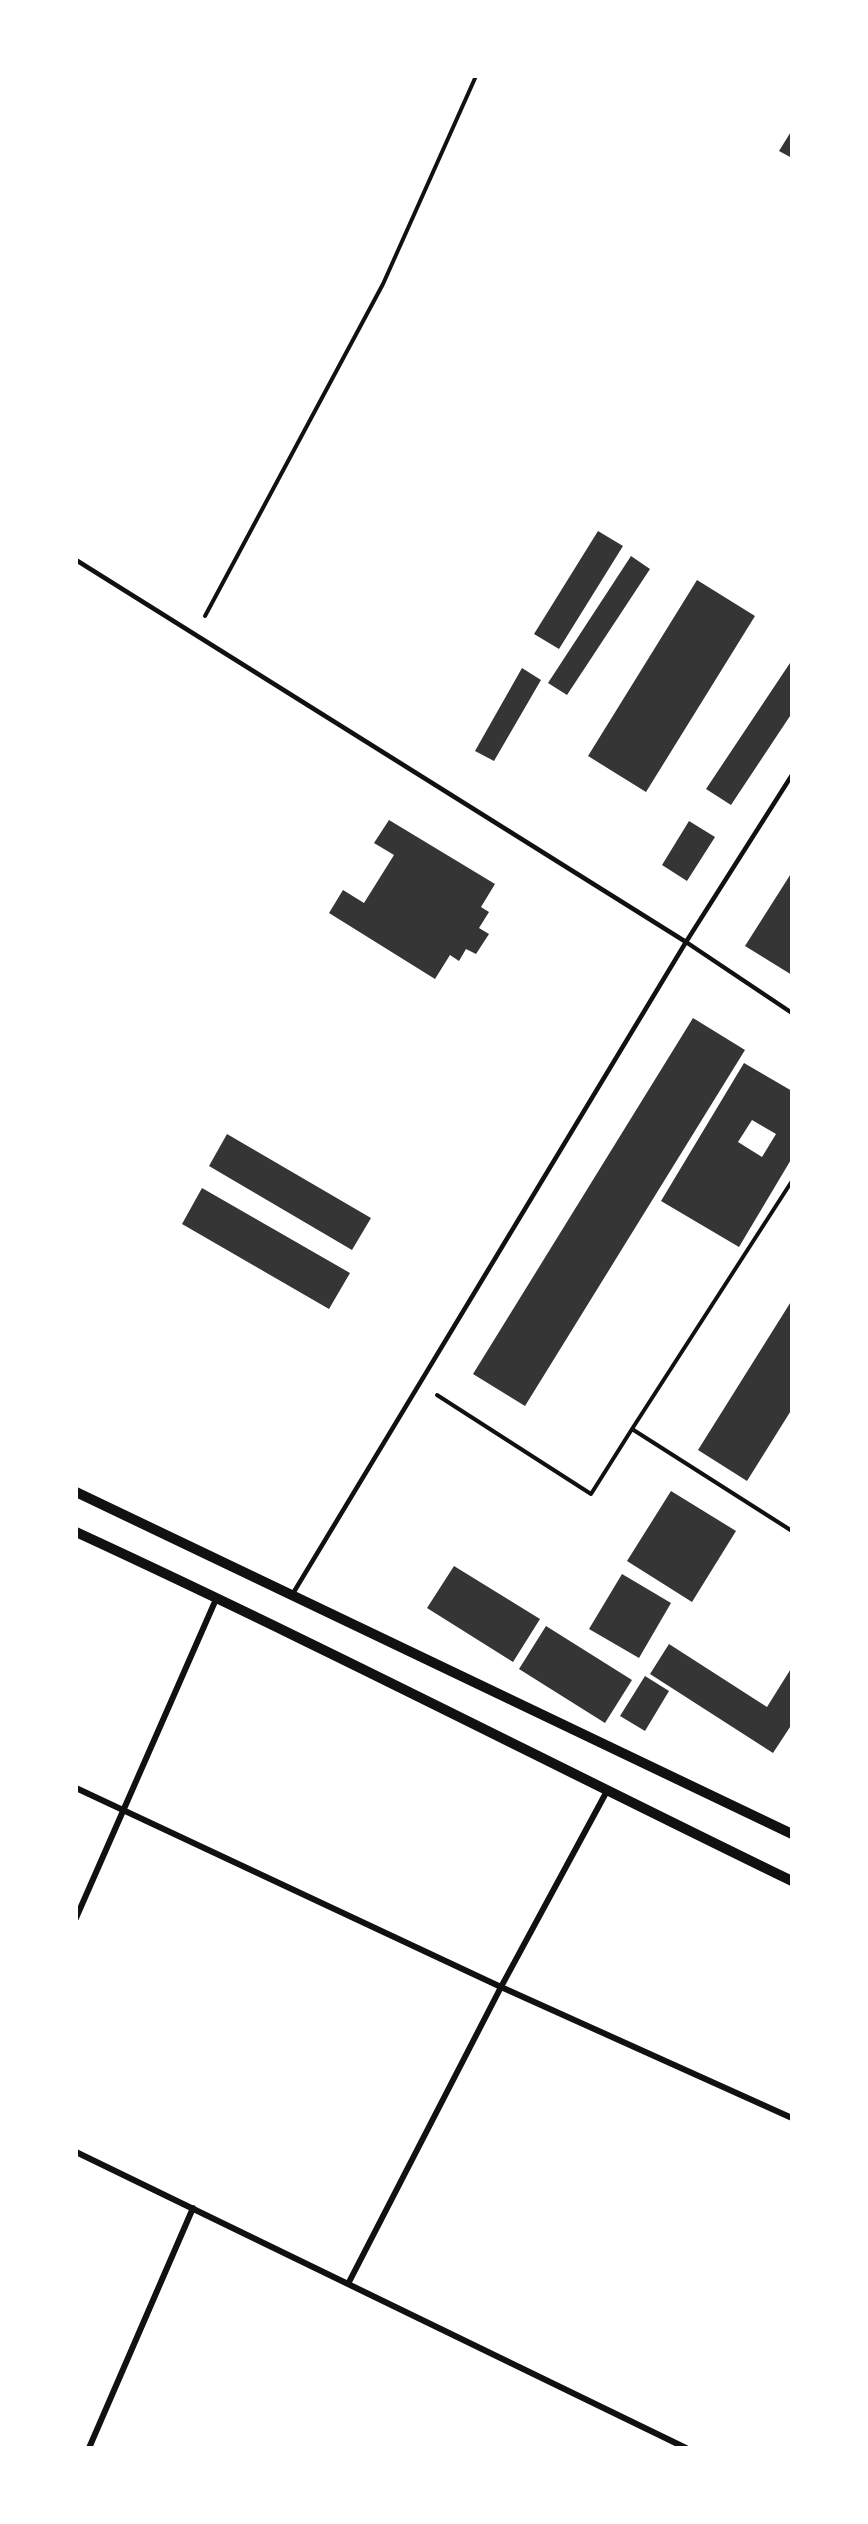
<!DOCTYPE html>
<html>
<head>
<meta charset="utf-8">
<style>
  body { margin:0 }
  #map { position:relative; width:868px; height:2524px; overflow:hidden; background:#fff; font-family:Montserrat,sans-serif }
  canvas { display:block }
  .frame { position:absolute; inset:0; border:78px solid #fff; pointer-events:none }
</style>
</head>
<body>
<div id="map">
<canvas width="868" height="2524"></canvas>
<div class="frame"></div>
</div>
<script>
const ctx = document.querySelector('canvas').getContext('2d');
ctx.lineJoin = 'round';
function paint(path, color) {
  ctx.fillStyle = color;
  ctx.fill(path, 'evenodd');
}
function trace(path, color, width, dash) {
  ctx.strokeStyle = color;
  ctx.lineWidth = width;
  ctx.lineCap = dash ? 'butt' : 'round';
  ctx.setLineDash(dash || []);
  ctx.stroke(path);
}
paint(new Path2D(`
  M792 130V158L779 151Z
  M598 531 623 546 559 649 534 634Z
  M631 556 650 569 567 695 548 683Z
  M697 580 755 616 646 792 588 756Z
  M792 660V713L731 805 706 789Z
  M522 668 541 680 494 761 475 751Z
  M389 820 495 884 481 907 489 912 479 928 489 934 476 954 466 949 459 961 450 955 435 979 329 913 343 890 364 903 394 855 374 843Z
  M689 821 715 837 687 881 662 865Z
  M792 872V975L745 946Z
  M693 1018 745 1050 525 1406 473 1374Z
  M744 1063 792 1091V1158L739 1247 661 1201ZM752 1120 776 1134 762 1157 738 1142Z
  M227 1134 371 1218 352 1250 209 1166Z
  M202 1188 350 1273 329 1309 182 1224Z
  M792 1300V1409L747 1481 698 1450Z
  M671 1491 736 1531 692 1602 627 1561Z
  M454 1566 540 1619 513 1662 427 1608Z
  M622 1574 671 1603 639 1658 589 1629Z
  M546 1626 632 1680 605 1723 519 1669Z
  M669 1644 767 1707 792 1667V1724L773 1753 650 1674Z
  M645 1676 669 1691 645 1731 620 1716Z`), '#353535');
trace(new Path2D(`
  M205 616 383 284 476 76
  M437 1395 591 1494 632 1429 792 1531
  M632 1429 792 1181`), '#111', 4);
trace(new Path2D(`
  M76 560 686 942 792 775
  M292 1595 686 942 792 1013`), '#111', 4.5);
trace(new Path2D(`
  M76 1788 501 1987 792 2118
  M76 1918 217 1597
  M76 2152 686 2448
  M348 2284 501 1987 607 1791
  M89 2448 193 2208`), '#111', 6);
trace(new Path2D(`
  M76 1492 792 1834
  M76 1532C317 1643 553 1765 792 1881`), '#111', 10);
</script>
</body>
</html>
